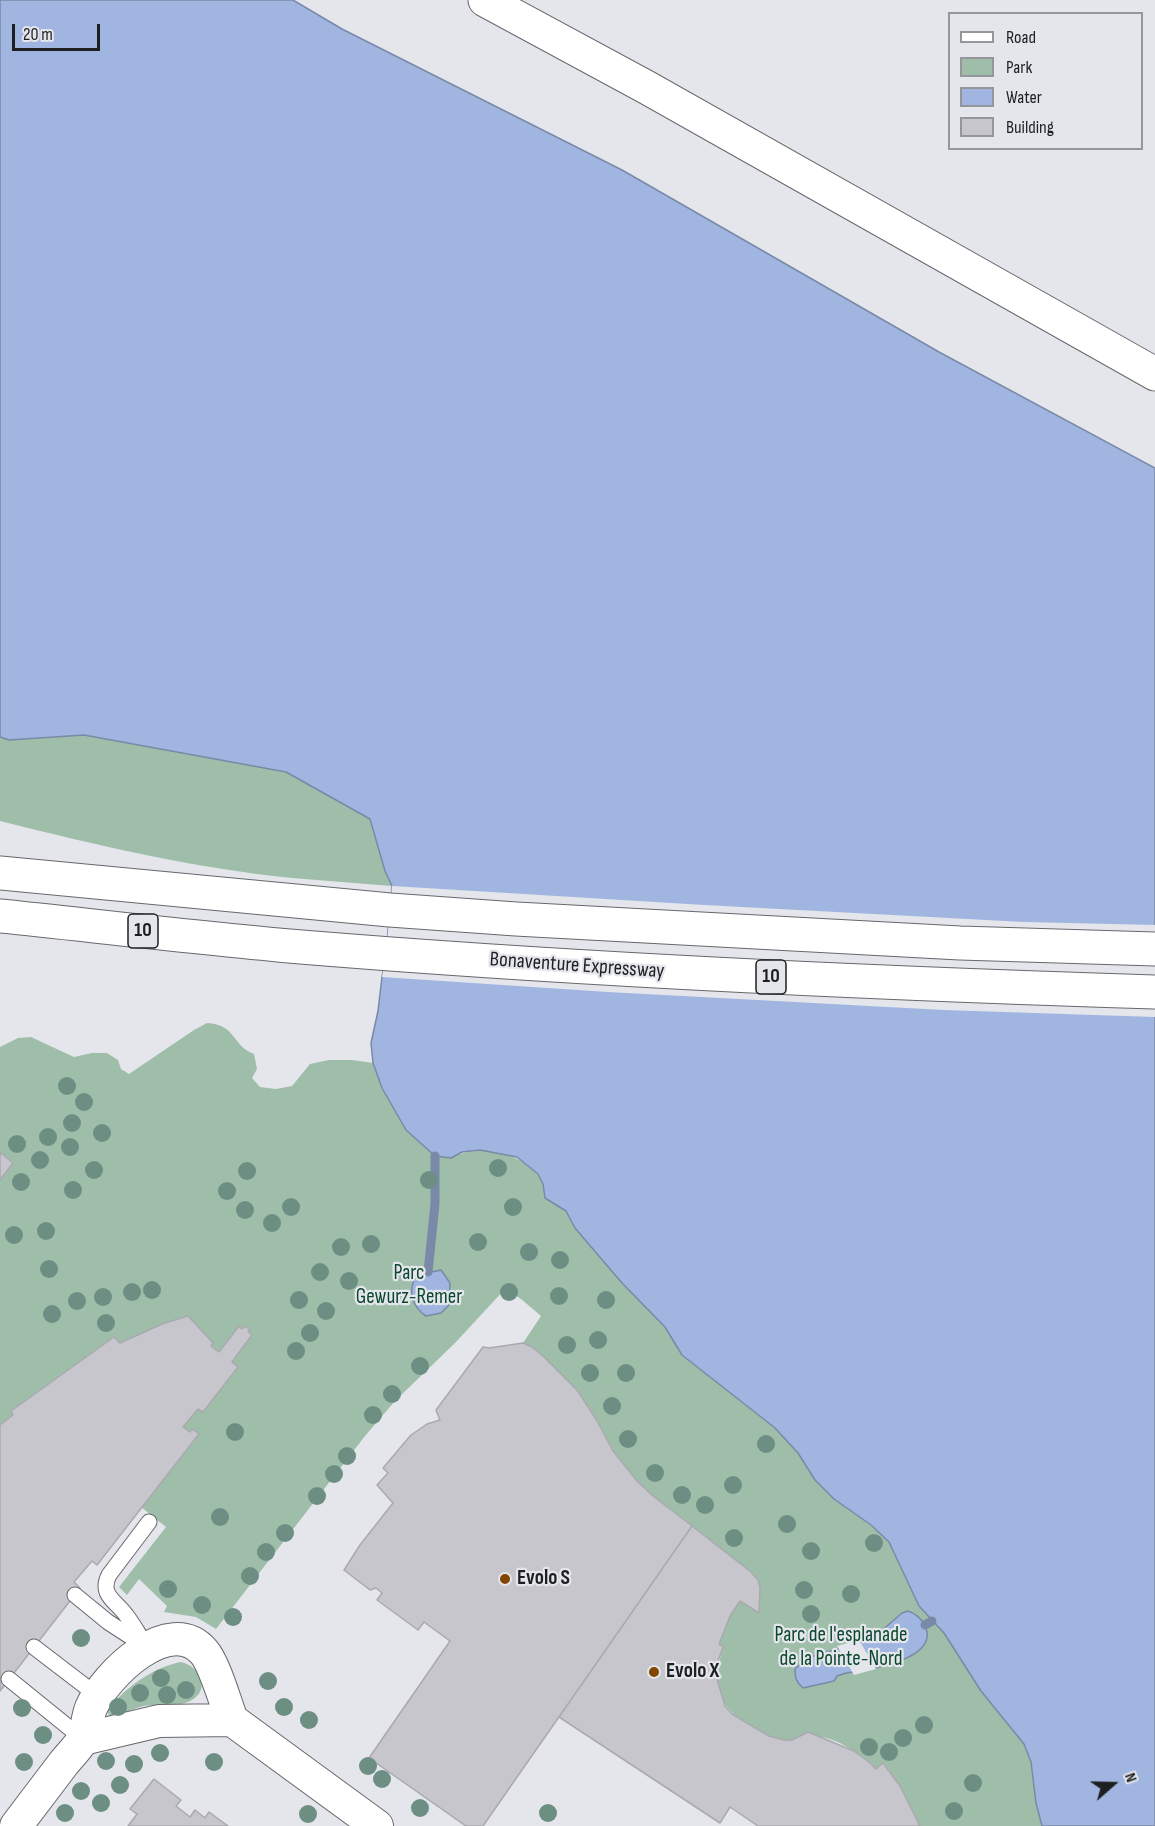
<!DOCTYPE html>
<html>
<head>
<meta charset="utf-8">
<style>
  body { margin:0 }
  #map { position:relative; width:1155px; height:1826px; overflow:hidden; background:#e5e6ec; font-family:"Sofia Sans Condensed",sans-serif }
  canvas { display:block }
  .legend { position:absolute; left:948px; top:12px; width:195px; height:138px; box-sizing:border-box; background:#e5e6ec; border:2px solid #95969b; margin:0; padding:8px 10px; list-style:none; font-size:18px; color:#1e1f21 }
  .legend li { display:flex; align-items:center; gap:12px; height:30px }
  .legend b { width:30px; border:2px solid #95969b }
  .north { position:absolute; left:1083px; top:1754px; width:60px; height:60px; -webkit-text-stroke:4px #e5e6ec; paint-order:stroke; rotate:70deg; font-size:16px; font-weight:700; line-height:24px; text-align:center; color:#1e1f21 }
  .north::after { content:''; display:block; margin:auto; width:21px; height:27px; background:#1e1f21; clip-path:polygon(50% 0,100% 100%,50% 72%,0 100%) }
  .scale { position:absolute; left:12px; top:24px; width:88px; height:27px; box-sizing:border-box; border:3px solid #1e1f21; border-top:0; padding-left:8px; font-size:18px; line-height:21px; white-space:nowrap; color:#1e1f21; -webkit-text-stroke:4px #e5e6ec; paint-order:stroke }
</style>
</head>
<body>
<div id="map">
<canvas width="1155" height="1826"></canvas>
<ul class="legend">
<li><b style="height:8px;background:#fff"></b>Road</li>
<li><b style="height:16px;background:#9ebeaa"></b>Park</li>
<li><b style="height:16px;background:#a0b6e0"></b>Water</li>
<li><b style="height:16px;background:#c6c6cc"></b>Building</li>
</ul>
<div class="north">N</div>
<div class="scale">20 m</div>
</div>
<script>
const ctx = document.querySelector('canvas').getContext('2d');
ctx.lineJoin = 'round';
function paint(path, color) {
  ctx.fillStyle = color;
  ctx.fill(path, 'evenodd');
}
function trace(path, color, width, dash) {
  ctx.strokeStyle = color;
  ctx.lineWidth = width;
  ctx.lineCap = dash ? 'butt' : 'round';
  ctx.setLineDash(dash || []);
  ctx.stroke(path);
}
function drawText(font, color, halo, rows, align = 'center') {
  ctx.font = font + ' "Sofia Sans Condensed",sans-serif';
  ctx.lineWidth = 4.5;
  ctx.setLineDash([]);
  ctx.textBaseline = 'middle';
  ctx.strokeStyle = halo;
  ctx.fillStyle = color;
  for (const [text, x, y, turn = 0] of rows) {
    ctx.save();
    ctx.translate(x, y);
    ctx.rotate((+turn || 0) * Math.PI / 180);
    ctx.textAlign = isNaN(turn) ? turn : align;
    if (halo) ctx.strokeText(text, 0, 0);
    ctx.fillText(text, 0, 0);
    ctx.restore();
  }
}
paint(new Path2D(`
  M84 735 286 772 370 819 385 871 392 886C358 883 325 881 292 878 193 868 96 845 0 821V737L9 740Z
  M207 1023C237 1025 231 1045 254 1054L257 1069 252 1078 260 1087 276 1089 292 1086 310 1064 329 1060H352L373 1063 382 1088 451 1158C478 1144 518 1151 538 1175 544 1181 544 1190 545 1198L566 1211 575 1228 622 1283 665 1327 682 1355 775 1428 798 1453 815 1480 834 1499 871 1525 889 1542 919 1606 944 1633 981 1690 1024 1744 1031 1762 1036 1803 1042 1826H920L900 1786 884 1763 876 1769C862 1754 837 1738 816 1736 805 1735 795 1742 784 1740 772 1739 760 1732 750 1726 716 1704 711 1686 723 1648L719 1644 730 1616 740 1601 759 1612 760 1588 758 1580 751 1572 653 1496 637 1481 613 1451 596 1419 577 1390 544 1357 532 1347 523 1343 541 1316 521 1299 505 1289 455 1343 395 1401 365 1436 216 1629 196 1617 164 1612 167 1606 139 1579 127 1595 119 1587 166 1527 141 1507 198 1434 192 1429 190 1432 183 1427 198 1409 203 1412 238 1367 232 1362 252 1335 248 1332 250 1329 245 1326 242 1329 239 1326 219 1352 211 1346 213 1343 188 1316 162 1324 120 1343 114 1337 11 1411 13 1415 0 1425V1047L18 1038 31 1037 74 1057 92 1053H107L118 1060 121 1069 129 1074 194 1030Z
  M180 1662C200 1665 212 1691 190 1701 177 1708 159 1703 144 1706 133 1708 119 1717 109 1715L107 1710C127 1687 150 1669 180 1662Z`), '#9ebeaa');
const water = new Path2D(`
  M0 0H293L342 29 622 170 939 352 1155 468V1826H1042L1036 1803 1031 1762 1024 1744 981 1691 944 1633 919 1606 889 1542 871 1525 834 1499 815 1480 798 1453 775 1428 682 1355 665 1327 622 1283 575 1228 566 1211 545 1198 543 1184 538 1174 517 1157 480 1150 462 1152 451 1158 435 1156 406 1130 382 1088 373 1063 371 1043 378 1011 382 977 386 953 392 886 385 871 370 819 286 772 84 735 9 740 0 737Z
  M441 1270 450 1283 449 1305 441 1313 426 1316C412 1307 407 1289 417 1275Z
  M908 1611C915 1613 922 1619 925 1626 941 1660 866 1670 846 1673L837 1676 834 1681 803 1688C796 1682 795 1678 795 1669L807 1658 872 1639 902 1613Z`);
paint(water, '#a0b6e0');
trace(water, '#7989a7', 1.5);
paint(new Path2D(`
  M392 886 704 905 1024 922 1155 925V1017L944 1010 608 992 382 977 386 953Z
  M859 1640 876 1669 854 1675 837 1646Z`), '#e5e6ec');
trace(new Path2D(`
  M428 1272 435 1204V1156
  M925 1625 932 1621`), '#7989a7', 9);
const building = new Path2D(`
  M1 1153 13 1163 0 1180V1155Z
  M188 1316 213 1343 211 1346 219 1352 239 1326 242 1329 245 1326 250 1330 248 1332 252 1335 232 1362 238 1367 203 1412 198 1409 183 1427 190 1432 192 1429 199 1434 97 1565 92 1561 74 1582 80 1588 0 1691V1425L13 1415 11 1411 114 1337 120 1343 162 1324Z
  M523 1343 532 1347 544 1357 577 1390 596 1419 613 1451 637 1481 653 1496 692 1526 483 1826H466L369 1758 450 1641 424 1622 418 1630 377 1600 382 1593 376 1588 370 1590 344 1570 360 1545 393 1503 377 1485 388 1473 383 1468 411 1435 427 1424 440 1420 436 1410 483 1347 489 1348Z
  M692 1526 751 1572 758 1580 760 1587 759 1613 740 1601 730 1616 719 1644 723 1647 717 1664V1679L725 1706 732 1714 769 1736 784 1740H792L808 1732 854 1751 869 1762 876 1769 883 1763 900 1786 920 1826H758L730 1807 720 1823 559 1717Z
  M154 1779 181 1800 176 1806 190 1817 195 1810 205 1818 209 1812 228 1826H128L137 1814 130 1809Z`);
paint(building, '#c6c6cc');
trace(building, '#a9a9af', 1.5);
const service = new Path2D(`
  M75 1595 108 1622 142 1644
  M34 1647 98 1696
  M147 1647C140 1637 134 1625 126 1615 116 1601 99 1595 109 1575L149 1522
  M9 1679 83 1739`);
const minor = new Path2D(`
  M232 1720 377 1826
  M83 1739 159 1721 232 1720
  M16 1826C32 1805 47 1785 63 1764 69 1756 78 1748 83 1739 87 1730 87 1718 91 1708 105 1675 170 1612 204 1652 215 1665 225 1702 232 1720`);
const motorway = new Path2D(`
  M485 0 646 87 1155 374
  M0 873 390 910 516 919 960 943 1155 949
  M0 916C96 926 193 937 289 946 577 970 866 983 1155 992`);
trace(service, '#66686d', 17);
trace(minor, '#66686d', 34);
trace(motorway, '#66686d', 35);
trace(service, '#fff', 15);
trace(minor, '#fff', 32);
trace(motorway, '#fff', 33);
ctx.fillStyle = '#6d8f83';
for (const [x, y] of [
  [67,1086],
  [84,1102],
  [72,1123],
  [102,1133],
  [48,1137],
  [17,1144],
  [70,1147],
  [40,1160],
  [498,1168],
  [94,1170],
  [247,1171],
  [429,1180],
  [21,1182],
  [73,1190],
  [227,1191],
  [291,1207],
  [513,1207],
  [245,1210],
  [272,1223],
  [46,1231],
  [14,1235],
  [478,1242],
  [371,1244],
  [341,1247],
  [529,1252],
  [560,1260],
  [49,1269],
  [320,1272],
  [349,1281],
  [152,1290],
  [132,1292],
  [509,1292],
  [559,1296],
  [103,1297],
  [299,1300],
  [606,1300],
  [77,1301],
  [326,1311],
  [52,1314],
  [106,1323],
  [310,1333],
  [598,1340],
  [567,1345],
  [296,1351],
  [420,1366],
  [590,1373],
  [626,1373],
  [392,1394],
  [612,1406],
  [373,1415],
  [235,1432],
  [628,1439],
  [766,1444],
  [347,1456],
  [655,1473],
  [334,1474],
  [733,1485],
  [682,1495],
  [317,1496],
  [705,1505],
  [220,1517],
  [787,1524],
  [285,1533],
  [734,1538],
  [874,1543],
  [811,1551],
  [266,1552],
  [250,1576],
  [168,1589],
  [804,1590],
  [851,1594],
  [202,1605],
  [811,1614],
  [233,1617],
  [81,1638],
  [161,1678],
  [268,1681],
  [186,1690],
  [140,1693],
  [167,1695],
  [118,1707],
  [284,1707],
  [22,1708],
  [309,1720],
  [924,1725],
  [43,1735],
  [903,1738],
  [869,1747],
  [889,1752],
  [160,1753],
  [106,1761],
  [24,1762],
  [214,1762],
  [134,1764],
  [368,1766],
  [382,1779],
  [973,1783],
  [120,1785],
  [81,1791],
  [101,1803],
  [420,1808],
  [954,1811],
  [65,1813],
  [548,1813],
  [308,1814]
]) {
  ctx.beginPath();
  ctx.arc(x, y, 9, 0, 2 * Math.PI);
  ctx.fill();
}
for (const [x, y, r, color] of [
  [505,1579,6,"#814600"],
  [654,1672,6,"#814600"]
]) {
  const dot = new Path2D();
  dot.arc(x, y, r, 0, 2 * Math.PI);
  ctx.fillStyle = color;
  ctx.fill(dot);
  trace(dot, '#e5e6ec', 2);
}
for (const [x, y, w] of [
  [143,931,30],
  [771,977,30]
]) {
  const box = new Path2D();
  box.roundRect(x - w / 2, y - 17, w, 34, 4.5);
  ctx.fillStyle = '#e5e6ec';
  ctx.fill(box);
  trace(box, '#1e1f21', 1.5);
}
drawText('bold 20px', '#1e1f21', null, [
  ["10",143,931],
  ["10",771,977]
]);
drawText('21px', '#1e1f21', '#e5e6ec', [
  ["Bonaventure Expressway",577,966,4]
]);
drawText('21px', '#0a482d', '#e5e6ec', [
  ["Parc",409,1274],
  ["Gewurz-Remer",409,1298],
  ["Parc de l'esplanade",841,1636],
  ["de la Pointe-Nord",841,1660]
]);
drawText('bold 21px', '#1e1f21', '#e5e6ec', [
  ["Evolo S",517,1579],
  ["Evolo X",666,1672]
], 'left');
</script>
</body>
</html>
